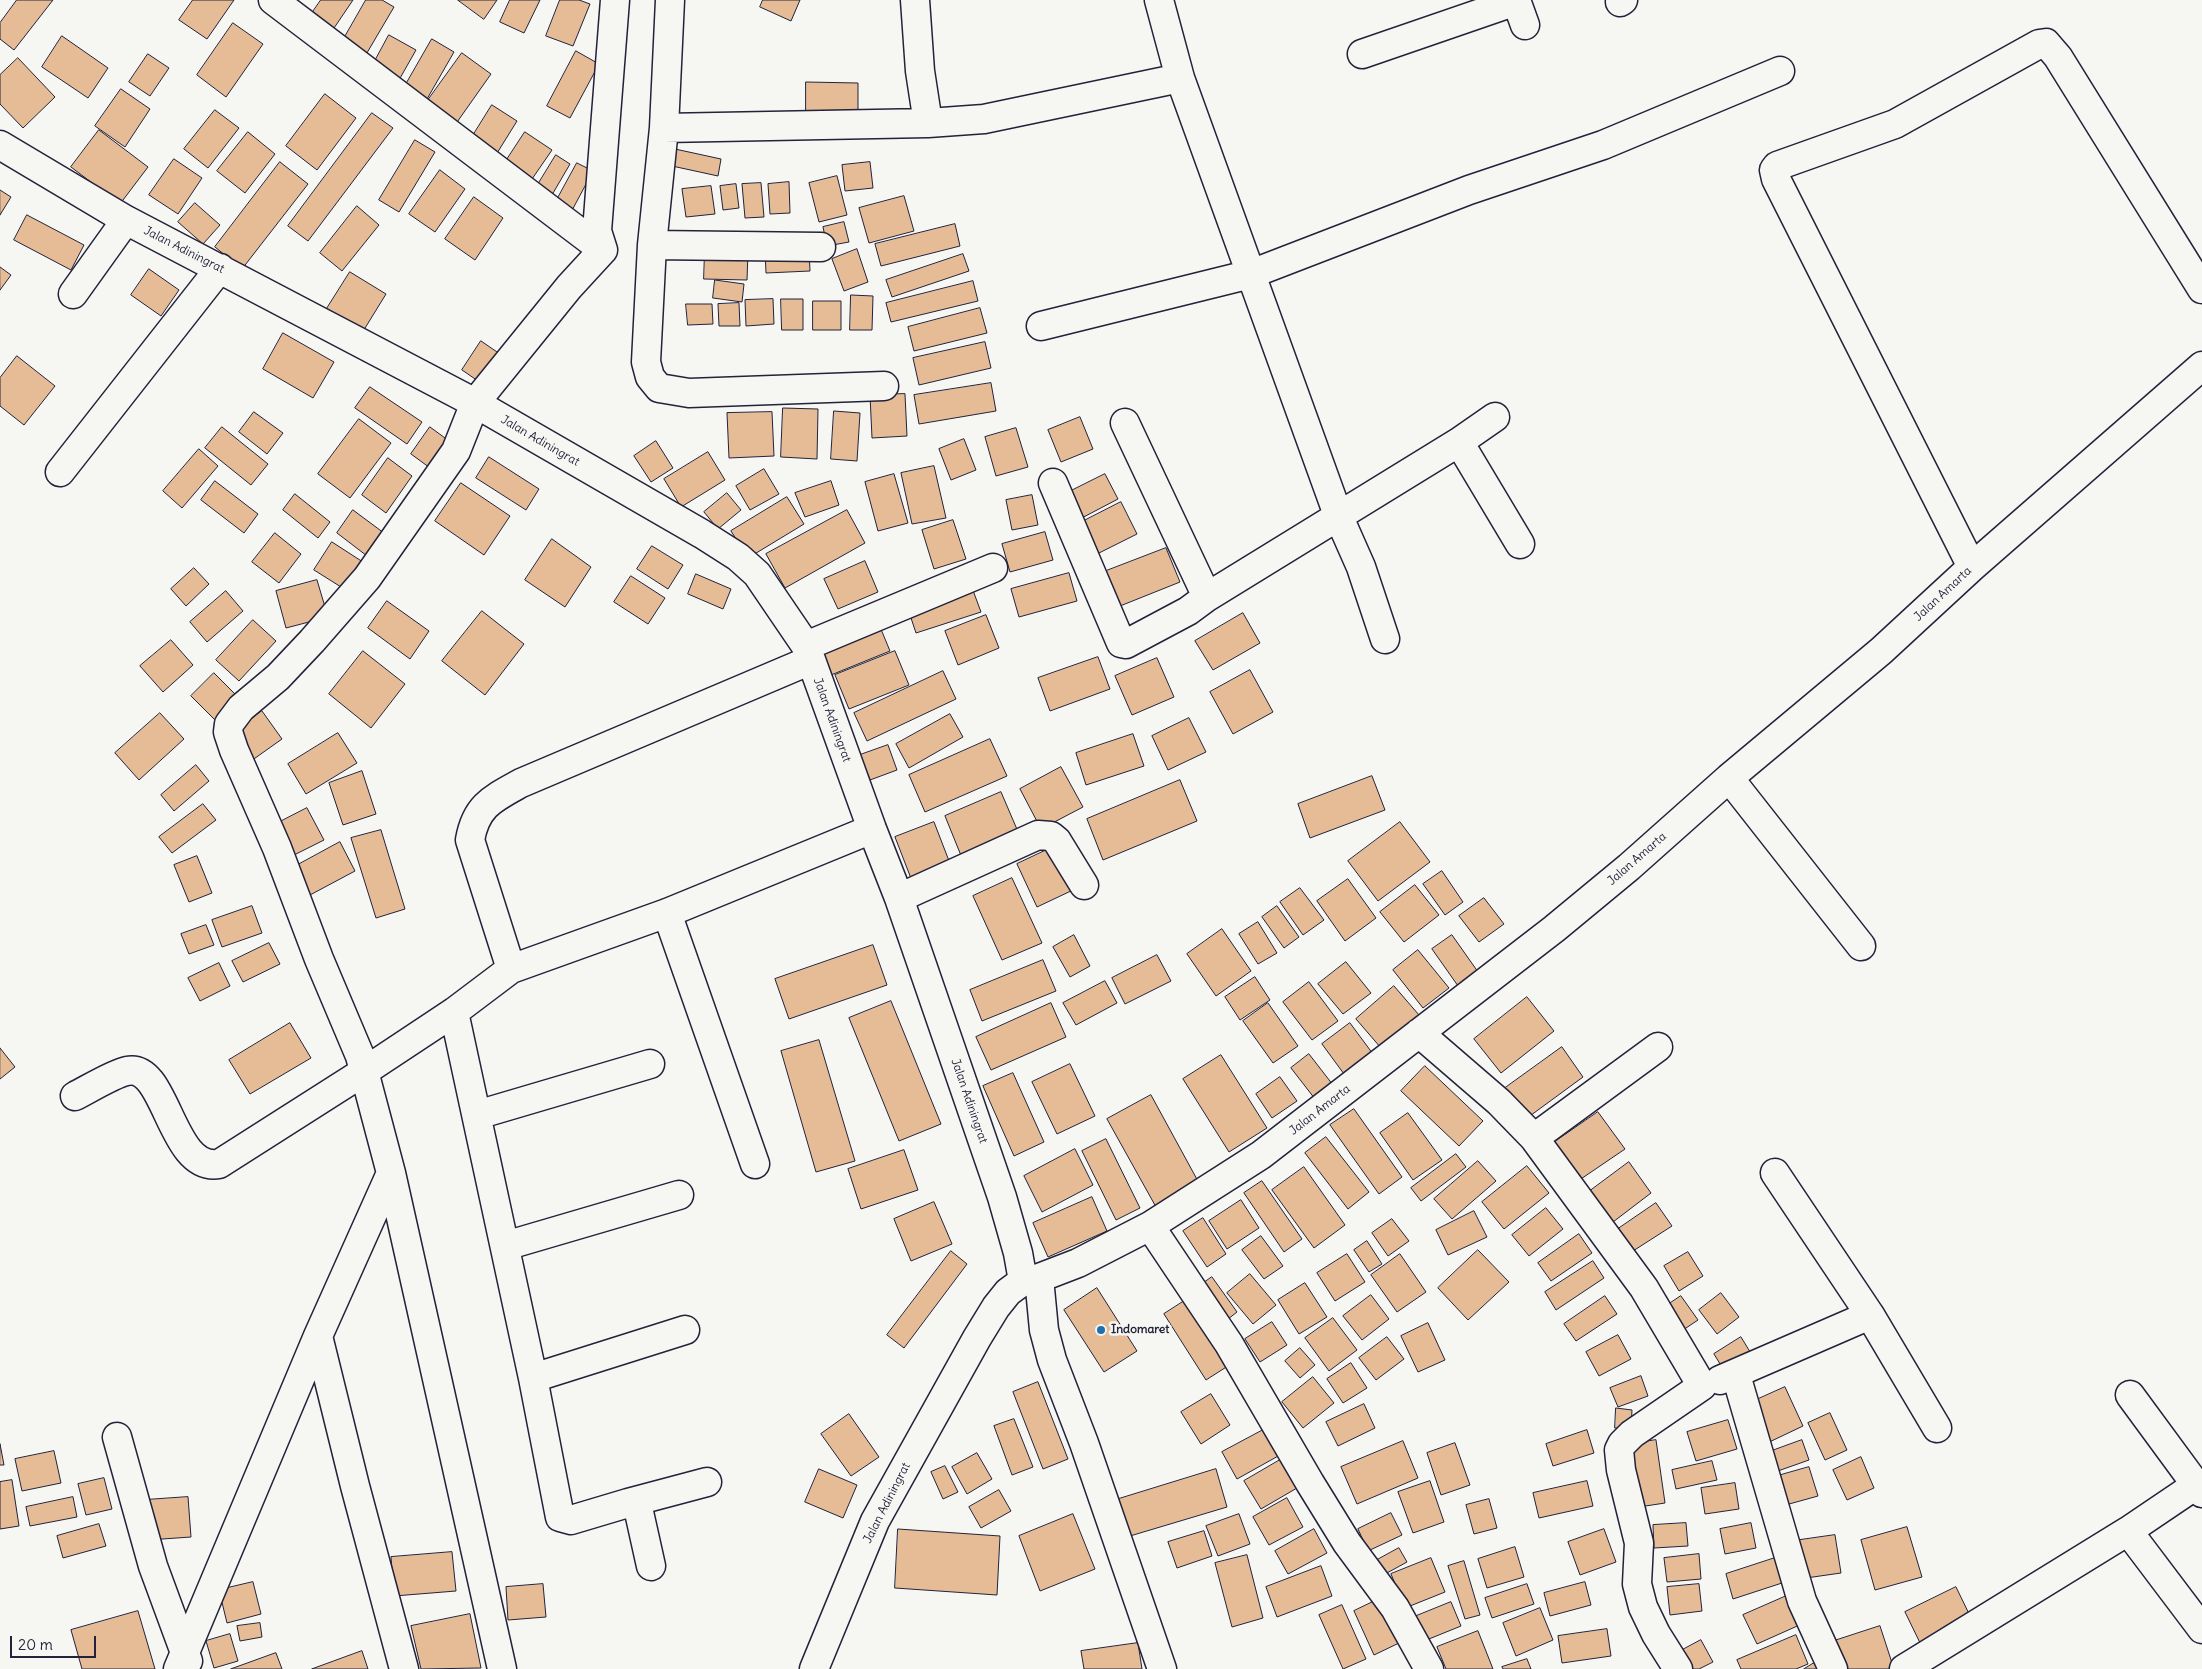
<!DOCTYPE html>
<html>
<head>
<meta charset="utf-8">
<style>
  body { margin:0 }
  #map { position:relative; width:2202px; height:1669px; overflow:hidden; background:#f6f6f2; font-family:Delius,sans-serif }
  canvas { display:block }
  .scale { position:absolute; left:10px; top:1636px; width:86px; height:22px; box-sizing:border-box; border:2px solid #22223b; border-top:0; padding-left:6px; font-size:15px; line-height:18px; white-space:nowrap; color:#22223b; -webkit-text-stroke:4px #f6f6f2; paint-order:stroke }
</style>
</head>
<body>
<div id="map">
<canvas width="2202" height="1669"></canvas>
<div class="scale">20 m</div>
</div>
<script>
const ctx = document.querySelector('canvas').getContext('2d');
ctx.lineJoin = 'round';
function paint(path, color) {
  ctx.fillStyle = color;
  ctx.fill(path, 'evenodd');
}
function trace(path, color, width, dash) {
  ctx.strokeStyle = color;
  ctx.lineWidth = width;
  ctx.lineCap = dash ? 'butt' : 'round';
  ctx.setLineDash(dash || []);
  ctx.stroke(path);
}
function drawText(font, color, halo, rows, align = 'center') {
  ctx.font = font + ' Delius,sans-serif';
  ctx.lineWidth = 5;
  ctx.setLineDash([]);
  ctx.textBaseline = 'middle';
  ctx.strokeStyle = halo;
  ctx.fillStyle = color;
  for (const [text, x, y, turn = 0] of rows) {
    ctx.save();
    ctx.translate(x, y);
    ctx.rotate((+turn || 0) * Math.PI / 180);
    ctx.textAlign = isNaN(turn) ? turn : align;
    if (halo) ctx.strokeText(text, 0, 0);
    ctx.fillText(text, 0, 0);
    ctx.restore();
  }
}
const building = new Path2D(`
  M17 0H53L14 50 0 39V23Z
  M193 0H234L207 39 179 20Z
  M321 0H353L332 31 310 16Z
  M366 0H382L394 7 361 63 338 49Z
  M458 0H497L484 19Z
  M510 0H540L524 33 500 22Z
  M560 0H579L590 4 573 46 546 36Z
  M763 0H800L791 21 760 7Z
  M233 23 263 44 226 97 197 75Z
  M389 35 416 50 395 87 369 72Z
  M62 36 108 68 88 98 42 67Z
  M432 39 454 52 423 106 401 93Z
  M576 51 599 64 570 118 547 106Z
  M462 53 491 74 455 125 426 103Z
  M148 54 169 68 150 96 129 82Z
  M18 58 55 97 23 128 0 104V75Z
  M806 82 858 83V119L806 118Z
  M121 89 150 109 125 147 95 126Z
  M325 94 356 118 317 170 286 146Z
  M492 105 517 121 494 158 469 142Z
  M215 110 239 128 208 168 184 149Z
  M372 113 393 128 308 241 288 226Z
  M99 130 148 167 120 204 71 167Z
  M248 132 275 154 245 193 217 171Z
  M525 132 552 150 532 179 506 161Z
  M415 140 435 152 399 212 379 200Z
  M675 149 721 159 718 176 672 166Z
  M556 155 570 164 549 200 534 191Z
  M174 159 202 178 178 214 149 195Z
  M280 162 308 184 242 269 215 247Z
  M870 162 873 188 845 191 842 165Z
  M577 163 593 171 569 216 553 207Z
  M440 170 465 189 435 232 409 214Z
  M837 176 847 215 819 222 809 183Z
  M789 182 790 213 770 214 768 184Z
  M761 183 764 217 745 218 742 184Z
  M736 184 739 208 723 210 720 186Z
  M711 186 715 214 686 217 682 189Z
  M0 190 11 197 0 215Z
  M904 196 914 231 869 243 859 208Z
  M474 197 503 218 475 260 445 239Z
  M195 203 220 225 203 244 178 222Z
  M357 206 379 225 342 271 320 253Z
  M27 215 84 245 71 270 14 240Z
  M844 222 849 242 827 246 823 227Z
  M955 224 960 246 881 266 875 244Z
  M809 249 810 271 766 273 765 250Z
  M857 249 868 282 844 291 832 259Z
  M705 250 748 252 747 280 704 279Z
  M963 254 969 271 892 297 886 280Z
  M0 267 11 275 0 290Z
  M149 269 179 290 161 316 131 295Z
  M350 272 386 294 362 333 326 310Z
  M715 280 744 284 742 302 713 298Z
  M973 281 978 301 891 322 886 303Z
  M851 295 873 296 872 330H850Z
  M773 299 774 324 746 326 745 300Z
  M781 299H803V330H782Z
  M813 301H841V330H813Z
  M739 303 740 326H719L718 304Z
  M686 304H712L713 324 688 325Z
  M980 308 987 333 914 351 908 327Z
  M283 333 334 362 313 398 263 369Z
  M481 341 500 354 481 383 462 370Z
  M985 342 991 368 919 385 913 358Z
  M17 356 55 386 24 425 0 406V378Z
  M991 383 996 411 919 424 914 395Z
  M370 387 422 422 407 444 355 408Z
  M905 394 907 436 872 438 870 395Z
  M783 408 818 409 817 459 781 457Z
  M834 411 860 413 857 461 831 459Z
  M254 412 283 433 267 454 239 432Z
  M772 412 774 456 729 458 727 413Z
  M1080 417 1093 449 1061 462 1048 430Z
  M359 419 391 443 350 498 318 474Z
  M222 427 268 464 251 485 205 448Z
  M430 427 456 446 437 473 411 454Z
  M1016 428 1028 467 996 476 985 437Z
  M964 439 976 470 951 480 939 449Z
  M656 441 673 468 651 482 634 456Z
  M199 449 218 466 182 508 163 491Z
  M708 452 725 480 681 507 664 479Z
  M489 457 539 489 526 510 476 478Z
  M388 458 412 476 386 513 362 495Z
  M934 466 946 518 912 524 901 473Z
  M764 469 779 494 750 510 736 486Z
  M894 474 908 523 878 531 865 482Z
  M1105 474 1118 499 1076 521 1063 495Z
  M215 481 258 514 244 533 201 500Z
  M831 481 839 505 805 517 795 493Z
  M461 483 510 516 484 555 435 521Z
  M727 493 741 510 718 529 704 512Z
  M295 494 330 522 318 538 283 510Z
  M1032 495 1038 525 1012 530 1006 500Z
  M787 497 804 524 748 558 731 531Z
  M1121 502 1137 534 1091 557 1076 525Z
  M353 510 388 536 371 559 337 533Z
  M847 510 865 543 785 588 766 554Z
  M953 520 966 559 934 569 922 530Z
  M1045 532 1053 560 1010 572 1002 544Z
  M275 533 301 554 279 583 252 562Z
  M552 539 591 567 565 607 525 580Z
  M332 542 366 564 349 592 314 570Z
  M652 546 683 565 668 589 637 569Z
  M1166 548 1180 582 1115 608 1101 573Z
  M865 561 878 592 838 609 824 579Z
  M194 568 209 584 186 606 171 589Z
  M1069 573 1077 601 1019 617 1011 589Z
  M696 574 731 589 723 609 688 594Z
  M631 576 665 598 648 624 614 602Z
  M317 580 328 617 286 628 276 591Z
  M971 585 981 612 916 633 907 606Z
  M226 591 243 611 207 642 190 622Z
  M387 601 429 631 410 659 368 628Z
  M482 611 524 644 485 695 442 661Z
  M1243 613 1260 643 1213 670 1195 641Z
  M986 615 999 648 958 665 945 631Z
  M253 620 276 641 239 681 216 660Z
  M878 622 890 651 831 675 819 647Z
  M171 640 193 665 163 692 140 666Z
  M363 651 405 684 371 728 329 694Z
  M895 651 909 685 849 709 835 675Z
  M1098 657 1110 689 1050 711 1038 678Z
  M1157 658 1174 697 1132 715 1115 676Z
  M1250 670 1273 712 1233 734 1210 692Z
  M943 671 956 699 867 741 854 713Z
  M214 673 238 697 215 720 191 696Z
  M262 711 282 739 251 761 232 733Z
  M160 713 184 739 139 780 115 753Z
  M950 714 963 737 909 768 896 744Z
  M1189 718 1206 752 1168 770 1152 736Z
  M338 733 357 763 306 794 288 764Z
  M1133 734 1144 766 1086 785 1076 753Z
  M990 739 1007 776 925 812 909 775Z
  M888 745 897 770 870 780 860 755Z
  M196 765 209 781 174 811 161 795Z
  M1061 767 1083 807 1041 829 1020 789Z
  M362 771 376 814 343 825 329 783Z
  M1372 776 1385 810 1310 838 1298 804Z
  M1180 780 1197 821 1103 860 1087 819Z
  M1001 792 1019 834 962 858 945 816Z
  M203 804 216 820 172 853 159 837Z
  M307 808 324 840 290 857 274 825Z
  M934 822 951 866 912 881 895 837Z
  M1400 822 1430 862 1378 901 1348 861Z
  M381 830 405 909 376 918 351 838Z
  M340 842 355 871 310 895 294 867Z
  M1053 847 1073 890 1037 907 1017 864Z
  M197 856 212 893 189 902 174 865Z
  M1442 871 1463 902 1445 915 1423 884Z
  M1012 878 1042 943 1002 960 973 896Z
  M1348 879 1376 918 1345 941 1317 901Z
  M1415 885 1439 915 1404 942 1380 912Z
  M1300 888 1324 920 1303 935 1280 902Z
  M1484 898 1504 924 1479 942 1459 916Z
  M252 906 262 933 222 947 212 920Z
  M1277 906 1299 937 1284 948 1262 917Z
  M1258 922 1277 953 1258 964 1239 934Z
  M206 925 214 945 189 954 181 934Z
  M1222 929 1251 971 1216 996 1187 954Z
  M1074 935 1090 966 1070 977 1053 947Z
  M1452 935 1483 979 1463 993 1432 949Z
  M269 943 280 964 243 982 232 961Z
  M873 945 887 985 789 1019 775 979Z
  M1418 950 1449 988 1423 1008 1393 970Z
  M1157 955 1171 981 1125 1004 1112 978Z
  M1043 960 1056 991 982 1021 970 990Z
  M1346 962 1371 993 1343 1014 1318 984Z
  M219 963 230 986 200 1001 188 978Z
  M1255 977 1270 1000 1240 1020 1225 997Z
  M1105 981 1117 1003 1076 1025 1063 1003Z
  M1309 982 1338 1021 1312 1040 1283 1002Z
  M1394 986 1419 1015 1381 1048 1356 1019Z
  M1527 997 1554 1031 1501 1073 1474 1039Z
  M891 1001 941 1124 899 1141 849 1018Z
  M1051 1003 1066 1037 991 1070 976 1037Z
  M1268 1003 1298 1046 1273 1063 1243 1021Z
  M290 1023 311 1058 250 1094 229 1060Z
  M1350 1023 1373 1054 1344 1074 1322 1044Z
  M819 1040 855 1161 816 1172 781 1051Z
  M1562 1047 1583 1077 1523 1121 1501 1091Z
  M0 1048 15 1067 0 1079Z
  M1309 1054 1340 1094 1322 1108 1291 1068Z
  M1221 1055 1267 1128 1229 1152 1183 1079Z
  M1070 1064 1095 1116 1057 1134 1032 1082Z
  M1425 1066 1483 1121 1459 1146 1401 1091Z
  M1013 1073 1044 1142 1014 1156 983 1086Z
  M1280 1077 1297 1101 1272 1118 1256 1094Z
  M1151 1095 1199 1183 1156 1207 1107 1119Z
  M1354 1109 1402 1177 1379 1194 1330 1125Z
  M1598 1112 1625 1149 1575 1183 1549 1146Z
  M1408 1113 1442 1160 1413 1180 1380 1133Z
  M1326 1137 1369 1192 1348 1209 1305 1153Z
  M1106 1139 1140 1208 1116 1220 1082 1151Z
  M1075 1149 1093 1185 1042 1212 1024 1176Z
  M904 1150 918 1190 861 1209 848 1169Z
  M1456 1154 1466 1167 1421 1201 1411 1188Z
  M1478 1161 1496 1181 1452 1219 1434 1199Z
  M1629 1162 1651 1193 1613 1222 1590 1191Z
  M1527 1166 1549 1193 1504 1229 1482 1202Z
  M1304 1167 1345 1225 1314 1248 1272 1190Z
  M1262 1181 1302 1239 1284 1252 1244 1193Z
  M1092 1197 1107 1231 1048 1257 1033 1223Z
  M1241 1200 1259 1228 1227 1249 1209 1221Z
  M934 1202 952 1244 911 1261 894 1219Z
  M1656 1203 1672 1226 1633 1251 1618 1229Z
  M1546 1208 1563 1229 1529 1256 1512 1235Z
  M1474 1211 1487 1237 1448 1255 1436 1230Z
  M1203 1218 1226 1254 1207 1267 1183 1231Z
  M1392 1219 1409 1241 1388 1256 1372 1233Z
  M1579 1234 1592 1253 1551 1281 1538 1263Z
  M1261 1236 1283 1266 1264 1279 1242 1250Z
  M1367 1241 1382 1264 1369 1272 1354 1250Z
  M1478 1250 1509 1282 1468 1320 1438 1288Z
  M951 1251 967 1264 904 1348 887 1335Z
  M1688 1252 1703 1276 1679 1291 1664 1266Z
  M1347 1254 1365 1282 1335 1301 1317 1273Z
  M1400 1254 1426 1292 1397 1312 1371 1275Z
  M1593 1261 1604 1278 1556 1310 1545 1292Z
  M1250 1274 1276 1305 1253 1324 1227 1293Z
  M1212 1277 1237 1312 1223 1323 1198 1287Z
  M1305 1283 1327 1317 1299 1334 1278 1300Z
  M1097 1288 1137 1351 1104 1372 1064 1310Z
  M1721 1293 1739 1317 1717 1334 1699 1310Z
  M1371 1295 1389 1319 1362 1340 1343 1316Z
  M1605 1296 1617 1314 1576 1341 1564 1324Z
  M1681 1296 1698 1320 1677 1334 1660 1310Z
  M1189 1298 1231 1364 1206 1380 1164 1314Z
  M1333 1318 1357 1350 1329 1371 1305 1338Z
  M1272 1322 1287 1345 1260 1362 1245 1339Z
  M1428 1323 1445 1360 1418 1372 1401 1336Z
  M1618 1335 1631 1359 1599 1376 1586 1352Z
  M1387 1337 1404 1359 1376 1380 1359 1358Z
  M1741 1337 1752 1355 1725 1372 1714 1354Z
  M1300 1348 1315 1365 1300 1378 1285 1361Z
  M1351 1363 1367 1388 1343 1403 1327 1379Z
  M1641 1376 1648 1396 1618 1407 1610 1388Z
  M1313 1377 1334 1403 1303 1428 1282 1402Z
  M1038 1382 1068 1459 1043 1469 1013 1392Z
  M1785 1387 1803 1426 1763 1445 1745 1405Z
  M1211 1394 1230 1425 1201 1444 1181 1412Z
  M1364 1404 1375 1428 1338 1446 1326 1422Z
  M1616 1408 1632 1410 1631 1429 1615 1428Z
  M1830 1413 1847 1450 1825 1460 1808 1423Z
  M849 1414 879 1457 851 1476 821 1434Z
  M1014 1419 1033 1467 1012 1475 994 1426Z
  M1728 1420 1737 1449 1696 1461 1687 1432Z
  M1265 1429 1280 1455 1237 1479 1222 1452Z
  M1587 1430 1594 1453 1553 1466 1546 1444Z
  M1656 1440 1665 1503 1639 1507 1630 1444Z
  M1802 1440 1809 1460 1775 1472 1769 1452Z
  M1403 1441 1418 1478 1357 1504 1341 1467Z
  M1455 1443 1470 1485 1441 1495 1427 1453Z
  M0 1444 4 1465H0Z
  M54 1451 61 1483 22 1491 15 1459Z
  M977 1453 992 1479 967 1494 952 1467Z
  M1861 1457 1874 1488 1847 1500 1833 1470Z
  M1280 1460 1297 1488 1261 1509 1244 1481Z
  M1712 1461 1717 1480 1676 1489 1672 1470Z
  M945 1466 958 1492 943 1499 931 1472Z
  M1809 1467 1818 1496 1782 1506 1774 1477Z
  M819 1469 857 1485 843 1518 805 1502Z
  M1216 1469 1227 1507 1120 1539 1109 1502Z
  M104 1478 112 1509 86 1515 78 1484Z
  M12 1480 19 1526 0 1529V1482Z
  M1430 1481 1444 1522 1413 1533 1398 1492Z
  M1587 1481 1593 1506 1539 1518 1533 1493Z
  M1735 1483 1739 1509 1705 1514 1701 1488Z
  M999 1490 1011 1511 981 1528 969 1507Z
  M73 1497 77 1517 30 1526 26 1507Z
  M188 1497 191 1537 148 1540 145 1500Z
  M1287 1498 1303 1527 1269 1545 1253 1517Z
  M1489 1499 1497 1528 1474 1534 1466 1505Z
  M1391 1513 1402 1535 1368 1551 1358 1529Z
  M1073 1514 1095 1569 1040 1591 1019 1536Z
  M1239 1514 1250 1544 1218 1556 1206 1526Z
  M1686 1523 1688 1546 1654 1548 1653 1525Z
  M1751 1523 1756 1548 1725 1554 1720 1529Z
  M99 1524 106 1546 63 1558 57 1536Z
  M1907 1527 1922 1577 1875 1590 1861 1540Z
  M898 1529 1000 1536 997 1595 895 1588Z
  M1314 1529 1327 1553 1288 1574 1275 1551Z
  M1604 1529 1616 1562 1580 1575 1568 1542Z
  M1204 1531 1212 1556 1177 1568 1168 1542Z
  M1835 1535 1841 1573 1799 1579 1793 1541Z
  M1515 1547 1524 1577 1487 1588 1478 1559Z
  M1399 1548 1407 1562 1376 1579 1368 1565Z
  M452 1552 456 1591 394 1596 391 1557Z
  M1699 1554 1701 1579 1667 1582 1664 1558Z
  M1247 1555 1263 1618 1232 1627 1215 1563Z
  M1431 1558 1445 1592 1405 1608 1391 1574Z
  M1775 1558 1782 1583 1733 1599 1726 1574Z
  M1464 1561 1480 1615 1465 1619 1448 1566Z
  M1321 1566 1332 1596 1277 1617 1266 1587Z
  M253 1582 261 1614 227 1623 219 1590Z
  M1585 1582 1591 1605 1550 1616 1544 1593Z
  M543 1584 546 1617 508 1620 506 1587Z
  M1527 1584 1534 1604 1492 1618 1485 1598Z
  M1699 1584 1702 1611 1670 1615 1667 1587Z
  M1956 1587 1974 1624 1923 1649 1905 1612Z
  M1791 1594 1804 1623 1757 1644 1743 1615Z
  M1379 1599 1399 1643 1374 1655 1354 1611Z
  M1451 1602 1461 1626 1424 1641 1414 1617Z
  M1342 1605 1366 1659 1343 1669 1319 1615Z
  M1540 1608 1553 1640 1516 1656 1503 1623Z
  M138 1611 155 1669H82L71 1630Z
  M470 1614 481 1668 421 1669 411 1626Z
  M260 1623 262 1637 240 1641 237 1626Z
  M1880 1626 1894 1669H1843L1834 1641Z
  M1607 1629 1611 1656 1562 1663 1558 1636Z
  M1478 1631 1493 1669H1446L1437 1647Z
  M230 1634 238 1661 214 1668 206 1641Z
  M1796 1635 1808 1664 1796 1669H1741L1737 1660Z
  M1701 1640 1713 1662 1699 1669H1681L1673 1655Z
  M1138 1643 1142 1669H1084L1081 1651Z
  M362 1651 368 1669H312Z
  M276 1653 282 1669H231Z
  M1527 1659 1531 1669H1503L1502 1667Z
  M1819 1660 1824 1669H1804Z`);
paint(building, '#e6bc96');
trace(building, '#22223b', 1);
const minor = new Path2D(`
  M273 0 603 250
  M670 0 664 128 652 245 646 362 650 377 659 388 689 393 884 386
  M915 0 920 71 928 123
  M1159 0 1180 78 1338 515 1361 567 1385 639
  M1516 0 1525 25
  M1620 2 1623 0
  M1362 54 1516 1
  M664 128 928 123 984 119 1180 78
  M0 145 126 220 475 403 702 534 738 557 757 574 806 646 872 829 899 898 1002 1197 1018 1253 1023 1281
  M652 245 821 247
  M603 250 597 231 615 0
  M73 294 126 220
  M1041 326 1251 274 1469 190 1603 145 1780 71
  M1125 423 1207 597
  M1459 442 1520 544
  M60 472 220 268
  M1053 483 1121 643 1126 644 1188 611 1207 597 1459 442 1495 417
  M1972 567 1776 179 1774 170 1777 166 1895 124 2039 44 2046 43 2058 57 2202 289
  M806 646 993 568
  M1729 778 1861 946
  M899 898 1038 835 1051 836 1057 841 1084 885
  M667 913 755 1164
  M511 969 470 840C476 806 492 799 521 783L811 660
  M454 1012 533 1378 560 1517 571 1520 628 1503 635 1504 639 1512 651 1566
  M1419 1033 1499 1102 1534 1138 1644 1288 1702 1386 1632 1434 1622 1444 1619 1450 1621 1470 1639 1543 1637 1584 1643 1607 1656 1634 1678 1669
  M75 1096C87 1090 115 1073 127 1071 167 1062 170 1172 219 1164L365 1071 454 1012 511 969 667 913 872 829
  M477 1115 650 1064
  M1534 1138 1658 1047
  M391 1173 502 1669
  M1775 1173 1870 1315 1937 1428
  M1150 1226 1229 1344 1310 1483 1347 1543 1395 1608 1429 1669
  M505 1246 679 1195
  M1039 1278 1044 1330 1052 1360 1084 1443 1162 1669
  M318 1336 355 1486 404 1669
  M1736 1375 1802 1601 1833 1669
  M533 1378 685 1330
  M1720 1380 1870 1315
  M2130 1395 2202 1493
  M117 1437 153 1566 188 1661
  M628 1503 707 1482
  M2128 1531 2202 1629
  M178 1669 318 1336 391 1173 360 1056 319 959 277 848 234 750 228 732 229 724 241 708 278 677 312 641 367 578 456 451 475 403 569 287 603 250
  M814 1669 875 1521 977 1338 996 1307 1008 1292 1023 1281 1039 1278 1078 1263 1150 1226 1261 1155 1554 929 1629 867 1729 778 1881 651 1972 567 2202 366
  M1904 1669 2128 1531 2196 1485`);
trace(minor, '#22223b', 31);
trace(minor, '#f6f6f2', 28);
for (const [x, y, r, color] of [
  [1101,1330,5,"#1f6fb2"]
]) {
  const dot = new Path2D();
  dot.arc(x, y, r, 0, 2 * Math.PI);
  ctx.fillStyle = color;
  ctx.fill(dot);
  trace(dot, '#f6f6f2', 2);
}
drawText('12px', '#22223b', '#f6f6f2', [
  ["Jalan Adiningrat",184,250,27],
  ["Jalan Adiningrat",540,441,30],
  ["Jalan Amarta",1943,594,-43],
  ["Jalan Adiningrat",832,720,70],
  ["Jalan Amarta",1637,859,-41],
  ["Jalan Adiningrat",969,1101,71],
  ["Jalan Amarta",1320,1110,-38],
  ["Jalan Adiningrat",887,1503,-63]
]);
drawText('bold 12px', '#22223b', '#f6f6f2', [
  ["Indomaret",1111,1330]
], 'left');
</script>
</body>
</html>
